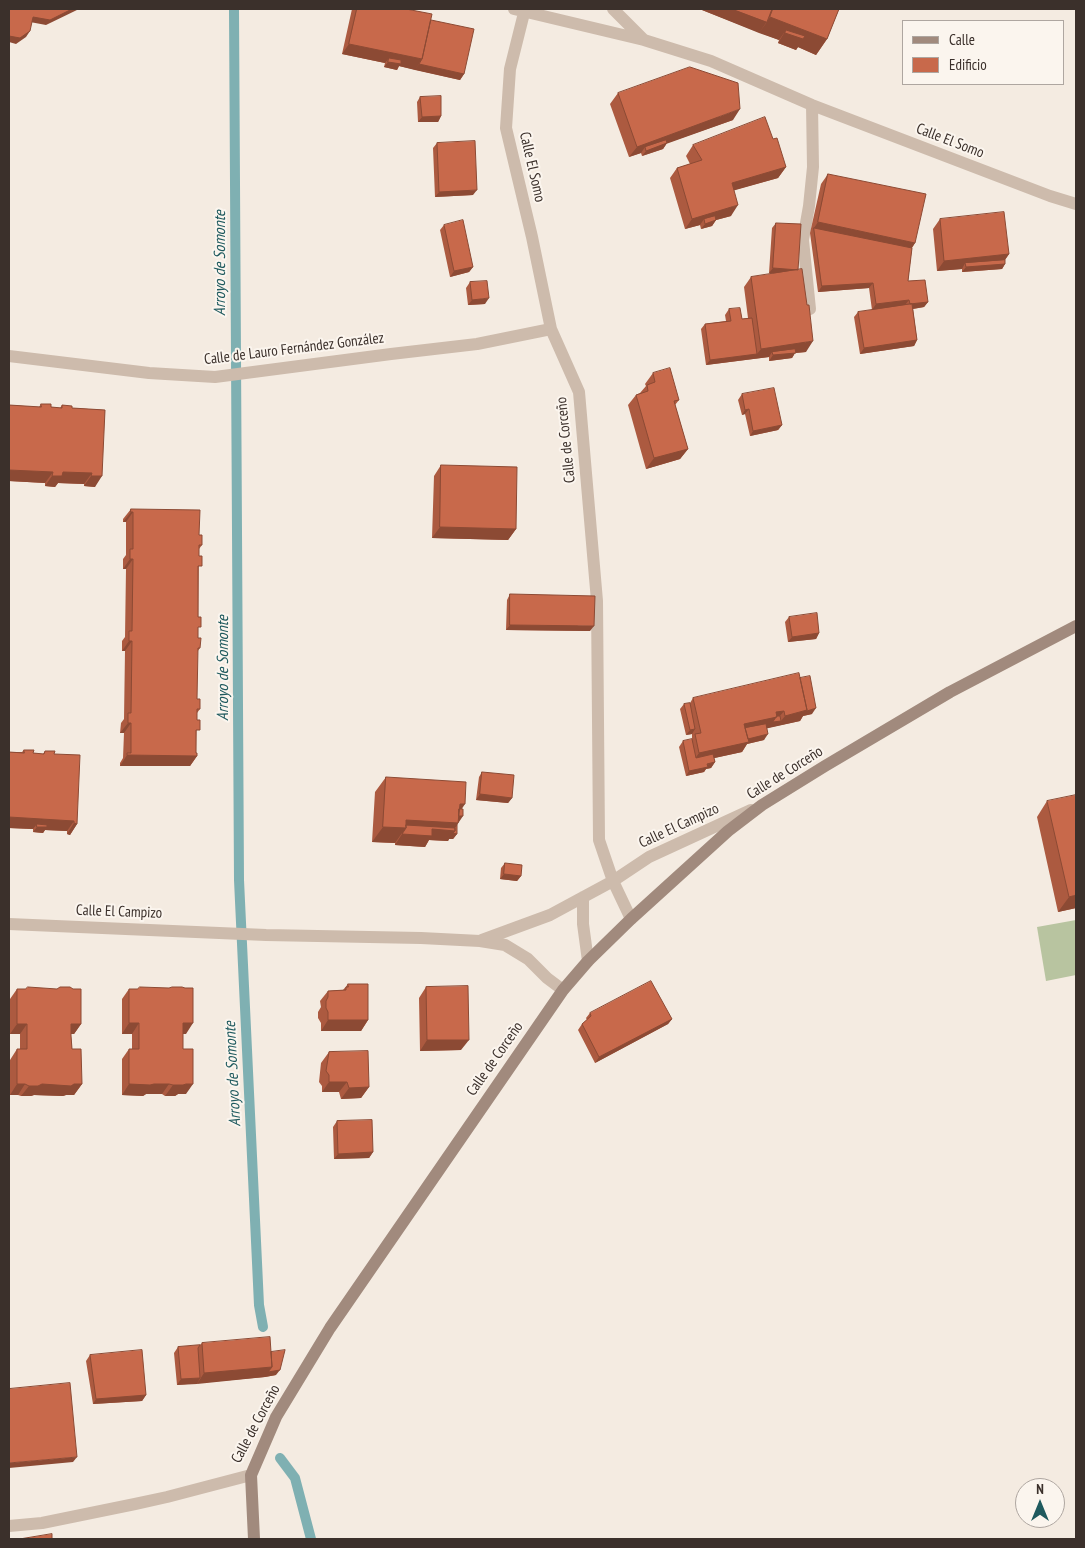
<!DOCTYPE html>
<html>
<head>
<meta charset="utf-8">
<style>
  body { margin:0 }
  #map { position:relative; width:1085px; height:1548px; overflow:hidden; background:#f4ebe1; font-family:"PT Sans Narrow",sans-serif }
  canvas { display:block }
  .frame { position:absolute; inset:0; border:10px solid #3b302b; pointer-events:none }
  .legend { position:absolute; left:902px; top:20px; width:162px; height:65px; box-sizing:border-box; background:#fbf5ee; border:1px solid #aea6a0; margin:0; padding:6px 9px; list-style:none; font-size:15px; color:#3b302b }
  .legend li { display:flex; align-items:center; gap:10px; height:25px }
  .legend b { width:25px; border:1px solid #aea6a0 }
  .north { position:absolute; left:1015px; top:1478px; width:50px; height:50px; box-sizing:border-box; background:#fbf5ee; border:1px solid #aea6a0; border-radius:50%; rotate:0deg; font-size:14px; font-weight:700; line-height:20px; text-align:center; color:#3b302b }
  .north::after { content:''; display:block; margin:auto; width:18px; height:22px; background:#1f5a5e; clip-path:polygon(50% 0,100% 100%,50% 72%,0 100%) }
</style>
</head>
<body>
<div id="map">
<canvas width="1085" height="1548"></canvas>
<div class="frame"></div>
<ul class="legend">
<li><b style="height:6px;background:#a18a7d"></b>Calle</li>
<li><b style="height:14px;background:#c8694b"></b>Edificio</li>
</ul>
<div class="north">N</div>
</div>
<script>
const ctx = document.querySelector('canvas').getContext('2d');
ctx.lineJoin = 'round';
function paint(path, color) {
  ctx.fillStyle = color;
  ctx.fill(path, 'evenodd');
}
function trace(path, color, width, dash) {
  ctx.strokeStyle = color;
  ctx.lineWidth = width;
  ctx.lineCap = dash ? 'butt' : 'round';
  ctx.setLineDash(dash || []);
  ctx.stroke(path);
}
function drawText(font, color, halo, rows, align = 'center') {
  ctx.font = font + ' "PT Sans Narrow",sans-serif';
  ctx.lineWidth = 4;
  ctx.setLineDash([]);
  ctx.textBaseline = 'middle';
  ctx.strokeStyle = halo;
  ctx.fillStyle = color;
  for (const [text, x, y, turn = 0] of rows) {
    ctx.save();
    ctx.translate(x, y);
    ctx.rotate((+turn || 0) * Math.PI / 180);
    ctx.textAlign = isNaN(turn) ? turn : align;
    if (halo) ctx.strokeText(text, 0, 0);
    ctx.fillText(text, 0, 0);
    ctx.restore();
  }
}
paint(new Path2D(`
  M1076 920V975L1046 981 1037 927Z`), '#b8c4a0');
trace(new Path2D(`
  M234 9 239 880 259 1305 263 1327
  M280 1458 295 1478 311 1539`), '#7fb0b2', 10);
trace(new Path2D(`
  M514 9 644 40 711 61 812 105 1050 196 1076 204
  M525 9 510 69 506 128 532 237 551 329 579 392 597 601 599 840 613 881 631 919
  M613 9 644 40
  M810 309 803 240 809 206 813 167 812 105
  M9 356 149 373 215 377 391 354 477 344 551 329
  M583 897V924L588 961
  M9 924 266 935 421 938 480 941 505 945 528 959 547 978 563 990
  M482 940 550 915 613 881 649 857 751 810
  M9 1526 42 1523 135 1504 167 1497 251 1475`), '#cdbbac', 12);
trace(new Path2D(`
  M254 1539 251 1475 276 1417 330 1328 563 990 588 961 631 919 728 831 762 805 825 766 950 692 1076 626`), '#a18a7d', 12);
paint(new Path2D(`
  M352 9H406L431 20 464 74 460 80 399 66 397 70 384 67 385 63 342 54Z
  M703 9H839L827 39 816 55 798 47 796 50 778 43 779 40 702 10Z
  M618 93 733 120 667 143 663 149 642 156 641 153 629 157 610 104Z
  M420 97 441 116 438 122H418L417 102Z
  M773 139 786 167 778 178 734 190 731 216 716 220 712 226 701 229 700 225 685 229 670 178 677 168 690 164 686 156 693 145Z
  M437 143 473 195 435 197 433 148Z
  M828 174 915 243 912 248 908 281 928 302 924 307 913 309 917 340 914 346 860 354 854 317 858 312 872 310 869 288 818 292 810 233 821 184Z
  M940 219 1009 254 1005 260V264L1002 269 962 272V269L937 271 933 229Z
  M776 223 798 270 806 352 795 353 792 358 769 361V357L706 365 701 329 705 324 726 321 725 315 729 309 742 319 748 318 744 287 751 277 773 274 769 273 772 228Z
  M444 225 473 267 469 272 450 277 440 230Z
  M470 282 485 304 468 305 466 288Z
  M653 373 679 400 675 405 688 449 680 459 646 469 628 405 636 395 640 393 646 386 645 384Z
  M742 394 782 425 778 430 750 436 745 414 742 415 738 400Z
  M41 404 51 407 60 408 62 405 72 408 105 410 95 487 84 486V484L58 483 55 487 45 486V483L9 481V405L39 407Z
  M441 465 516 529 508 540 432 538 434 476Z
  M131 509 199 535 202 545 199 549 198 638 200 648 197 652V699L200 709 197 713 196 753 197 756 190 766H120V763L123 758 124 733H120L121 723 124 719 125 651H122V641L125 637 126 569H123V559L126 555V522H123V519Z
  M510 594 590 631 506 630 507 600Z
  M789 617 819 633 816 639 788 642 785 622Z
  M800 678 812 714 803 716 800 721 767 728 764 740 747 744 742 752 714 758 715 762 711 768 706 769 704 772 686 776 679 747 683 741 692 740V734L686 735 680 709 684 704 690 703 693 698Z
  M24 750 33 753 43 754 45 751 54 754 77 824 70 835 67 834V831L45 830 43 833 33 832V829L9 828V752H22Z
  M482 772 512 798 508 803 476 800 479 777Z
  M386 777 462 809 457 825V834L453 839H449L448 841 429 840 425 847 395 845V843L372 842 375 792Z
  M1047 801 1076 908 1058 912 1037 817Z
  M505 863 521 876 517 881 500 879 501 868Z
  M348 984 368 1020 361 1031H321V1023L318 1018V1012L321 1007 320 1001 328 991 343 990Z
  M426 987 461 1050 420 1051 419 998Z
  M17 989 81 1024 74 1034H71L72 1049 82 1084 74 1095H66L63 1096 34 1095 31 1096H21L18 1095H10V1060L17 1049H20V1034H10V999Z
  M129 989 186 1034H183V1049L186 1094H178L175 1096H165L162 1094H146L143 1096 122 1095V1059L129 1049H132V1034H122V999Z
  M590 1013 672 1019 668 1024 595 1063 578 1030 582 1024 587 1020 586 1018Z
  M329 1052 369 1087 361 1098 341 1099 339 1092H322V1086L319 1082 321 1063Z
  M337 1121 373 1152 369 1158 334 1159 333 1127Z
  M202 1343 271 1352 276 1375 265 1377 177 1385 174 1353 178 1347 200 1345Z
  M90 1355 146 1395 142 1401 93 1404 86 1361Z`), '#ac5a40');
paint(new Path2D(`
  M72 9H79L46 25 30 22 33 17Z
  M703 9H732L767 22 759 33 702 10Z
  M770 17 827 39 816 55 798 47 796 50 778 43 786 30 779 40 759 33Z
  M30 31 26 37 16 44 9 42V36Z
  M349 44 422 59 415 70 399 66 397 70 384 67 388 62 389 58 385 63 342 54Z
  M419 64 464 74 460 80 415 70Z
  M740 109 733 120 666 144 667 143 663 149 642 156 646 151 645 147 641 153 629 157 637 147Z
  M441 116 438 122H418L422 117Z
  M786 167 778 178 725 193 732 183Z
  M477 190 473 195 435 197 439 192Z
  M738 205 731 216 705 223 704 219 700 225 685 229 692 219Z
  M716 220 712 226 701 229 705 224Z
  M818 222 915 243 908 253 814 228Z
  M1009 254 1002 264H1005L1002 269 962 272 966 267 965 263 962 269 937 271 944 261Z
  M473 267 469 272 450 277 454 271Z
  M773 268 798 270 794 275 769 273Z
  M873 283 869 288 818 292 822 286Z
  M489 298 485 304 468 305 472 300Z
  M909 300 905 305 872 310 876 304Z
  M928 302 924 307 906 310 910 304Z
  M917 340 914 346 860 354 864 348Z
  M813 341 806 352 795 353 792 358 769 361 773 355 772 352 769 357 706 365 710 360 757 354 761 349Z
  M749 409 745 414 742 415 745 410Z
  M782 425 778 430 750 436 753 431Z
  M688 449 680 459 646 469 654 458Z
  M9 470 53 472 45 483 9 481Z
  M63 472 92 473 84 484 58 483 55 487 45 486 52 476Z
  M91 476H102L95 487 84 486Z
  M131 512H133L126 522H123Z
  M440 527 516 529 508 540 432 538Z
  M130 559H133L126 569H123Z
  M510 625 594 626 590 631 506 630Z
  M819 633 816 639 788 642 792 637Z
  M129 641H132L125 651H122Z
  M816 708 812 714 803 716 800 721 742 734 744 724 776 712 784 711 776 721H781L785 716Z
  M128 723H131L124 733H120Z
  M695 729 692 734 686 735 690 730Z
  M768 734 764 740 747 744 742 752 692 763 699 753 743 740Z
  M127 755 197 756 190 766H120Z
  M715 762 711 768 706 769 704 772 686 776 689 771Z
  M480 794 512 798 508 803 476 800Z
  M460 804H465L457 816H463L453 831H455L457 834 453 839H449L448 841 429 840 425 847 395 845 402 834V833L395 843 372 842 383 827Z
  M9 817 74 821 67 831 45 830 43 833 33 832 37 827V824L33 829 9 828Z
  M74 823 77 824 70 835 67 834Z
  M504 874 521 876 517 881 500 879Z
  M1076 895V908L1058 912 1069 897Z
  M672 1019 668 1024 595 1063 599 1057Z
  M328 1020H368L361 1031H321Z
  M129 1023H139L132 1034H122Z
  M183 1023H193L186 1034H176Z
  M17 1024H27L20 1034H10Z
  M71 1024H81L74 1034H64Z
  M427 1040H469L461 1050 420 1051Z
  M329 1082H347L339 1092H322Z
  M17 1084H25L18 1095H10Z
  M42 1084H82L74 1095H66L63 1096 34 1095 31 1096H21L29 1086Z
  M129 1084H169L162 1094H146L143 1096 122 1095Z
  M186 1084H193L186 1094H178L175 1096H165L173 1085Z
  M369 1087 361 1098 341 1099 349 1088Z
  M373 1152 369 1158 334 1159 338 1154Z
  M272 1367 280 1370 276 1375 265 1377 197 1384 204 1373Z
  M200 1378 197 1384 177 1385 181 1379Z
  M146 1395 142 1401 93 1404 96 1399Z
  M77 1457 73 1462 9 1468V1463Z`), '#8c4a34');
const building = new Path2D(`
  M10 9H72L50 20 33 17 30 31 20 38 9 36V15Z
  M357 9H406L432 14 422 59 349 44Z
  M732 9H772L767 22Z
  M773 9H839L827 39 770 17Z
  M431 20 474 29 464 74 419 64 422 59Z
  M786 30 805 36 803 39 785 33Z
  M389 58 401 60V64L388 62Z
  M690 67 738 83 740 109 637 147 618 93Z
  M441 96V116L422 117 420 97Z
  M765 117 773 139 777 138 786 167 732 183 738 205 692 219 677 168 702 160 693 145Z
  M666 140 667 143 646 151 645 147Z
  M475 141 477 190 439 192 437 143Z
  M828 174 926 194 915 243 818 222Z
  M1004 212 1009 254 944 261 940 219Z
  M715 216 716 220 705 224 704 219Z
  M463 220 473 267 454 271 444 225Z
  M776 223 801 224 798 270 773 268Z
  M814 228 912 248 908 281 925 280 928 302 910 304 909 300 876 304 873 283 822 286Z
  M1005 260V264L966 267 965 263Z
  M802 269 807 305H809L813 341 761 349 751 277Z
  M487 281 489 298 472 300 470 282Z
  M912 304 917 340 864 348 858 312Z
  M740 308 742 319 752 318 757 354 710 360 705 324 731 321 729 309Z
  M795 349 796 353 773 355 772 352Z
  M670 368 679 400 674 401 688 449 654 458 636 395 648 391 647 385 655 382 653 373Z
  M774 388 782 425 753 431 749 409 745 410 742 394Z
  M41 404H51V407L62 408V405L72 406V408L105 410 102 476H91L92 473 63 472 62 476H52L53 472 9 470V405L41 407Z
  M441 465 517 467 516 529 440 527Z
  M131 509 200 510 199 535H202V545H199V556H202V566H198V617H201V627H198V638H201L200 648H198L197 699H200V709H197V720H200V730H196V753H197V756L127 755V753H131V723H128V713H131L132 641H129V631H132L133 559H130V549H133V512H131Z
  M510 594 595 596 594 626 510 625Z
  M817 613 819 633 792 637 789 617Z
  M799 673 807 710 785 716 784 711 776 712 777 717 744 724 749 742 699 753 695 734 701 733 693 698Z
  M810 676 816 708 807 711V710L800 678Z
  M690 703 695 729 690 730 684 704Z
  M777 716H780L781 721 773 722Z
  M766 724 768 734 748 739 745 728Z
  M692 739 696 758 713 754 715 762 707 764 708 767 689 771 683 741Z
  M24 750H34L33 753 44 754 45 751H55L54 754 80 755 77 824 74 823V821L9 817V752L24 753Z
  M482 772 514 775 512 798 480 794Z
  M386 777 466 782 465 804H460L458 823 406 820V828L383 827Z
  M1076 795V895L1069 897 1047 801Z
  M459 809H463V816H459Z
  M37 824 47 825V827H37Z
  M406 825 455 828V831L432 829V836L402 834 406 828Z
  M457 825V834L453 833 455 831V828Z
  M505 863 522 865 521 876 504 874Z
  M651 981 672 1019 599 1057 582 1024 591 1016 590 1013Z
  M348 984H368V1020H328V1012L326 1008V1001L328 997V991L346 990V987H348Z
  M468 986 469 1040H427L426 987Z
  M28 987 57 989 60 987H70L73 989H81V1024H71V1036L72 1049H81L82 1084H74L71 1086 42 1084 38 1086H29L25 1084H17V1049H27V1024H17V989H25Z
  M140 987 169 988 172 987H182L185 988H193V1023H183V1049H193V1084H186L183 1085H173L169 1084H154L150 1085 129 1084V1049H139V1023H129V989H137Z
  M368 1051 369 1087 349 1088 347 1082H329V1075L326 1071 329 1052Z
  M372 1120 373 1152 338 1154 337 1121Z
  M270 1337 272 1367 204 1373 202 1343Z
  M200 1345 198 1348 200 1378 181 1379 178 1347Z
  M142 1350 146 1395 96 1399 90 1355Z
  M285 1350 280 1370 268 1372 272 1367 271 1352Z
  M70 1383 77 1457 9 1463V1389Z
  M52 1534V1539H20Z`);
paint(building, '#c8694b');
trace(building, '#8c4a34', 1);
drawText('15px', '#3b302b', '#fbf5ee', [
  ["Calle El Somo",950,141,21],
  ["Calle El Somo",532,167,77],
  ["Calle de Lauro Fernández González",294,349,-7],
  ["Calle de Corceño",566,440,-96],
  ["Calle de Corceño",785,773,-32],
  ["Calle El Campizo",679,826,-25],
  ["Calle El Campizo",119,912,2],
  ["Calle de Corceño",495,1059,-55],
  ["Calle de Corceño",256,1424,-62]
]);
drawText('italic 16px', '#1f5a5e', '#fbf5ee', [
  ["Arroyo de Somonte",220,263,-90],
  ["Arroyo de Somonte",223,668,-90],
  ["Arroyo de Somonte",233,1074,-93]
]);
</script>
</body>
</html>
